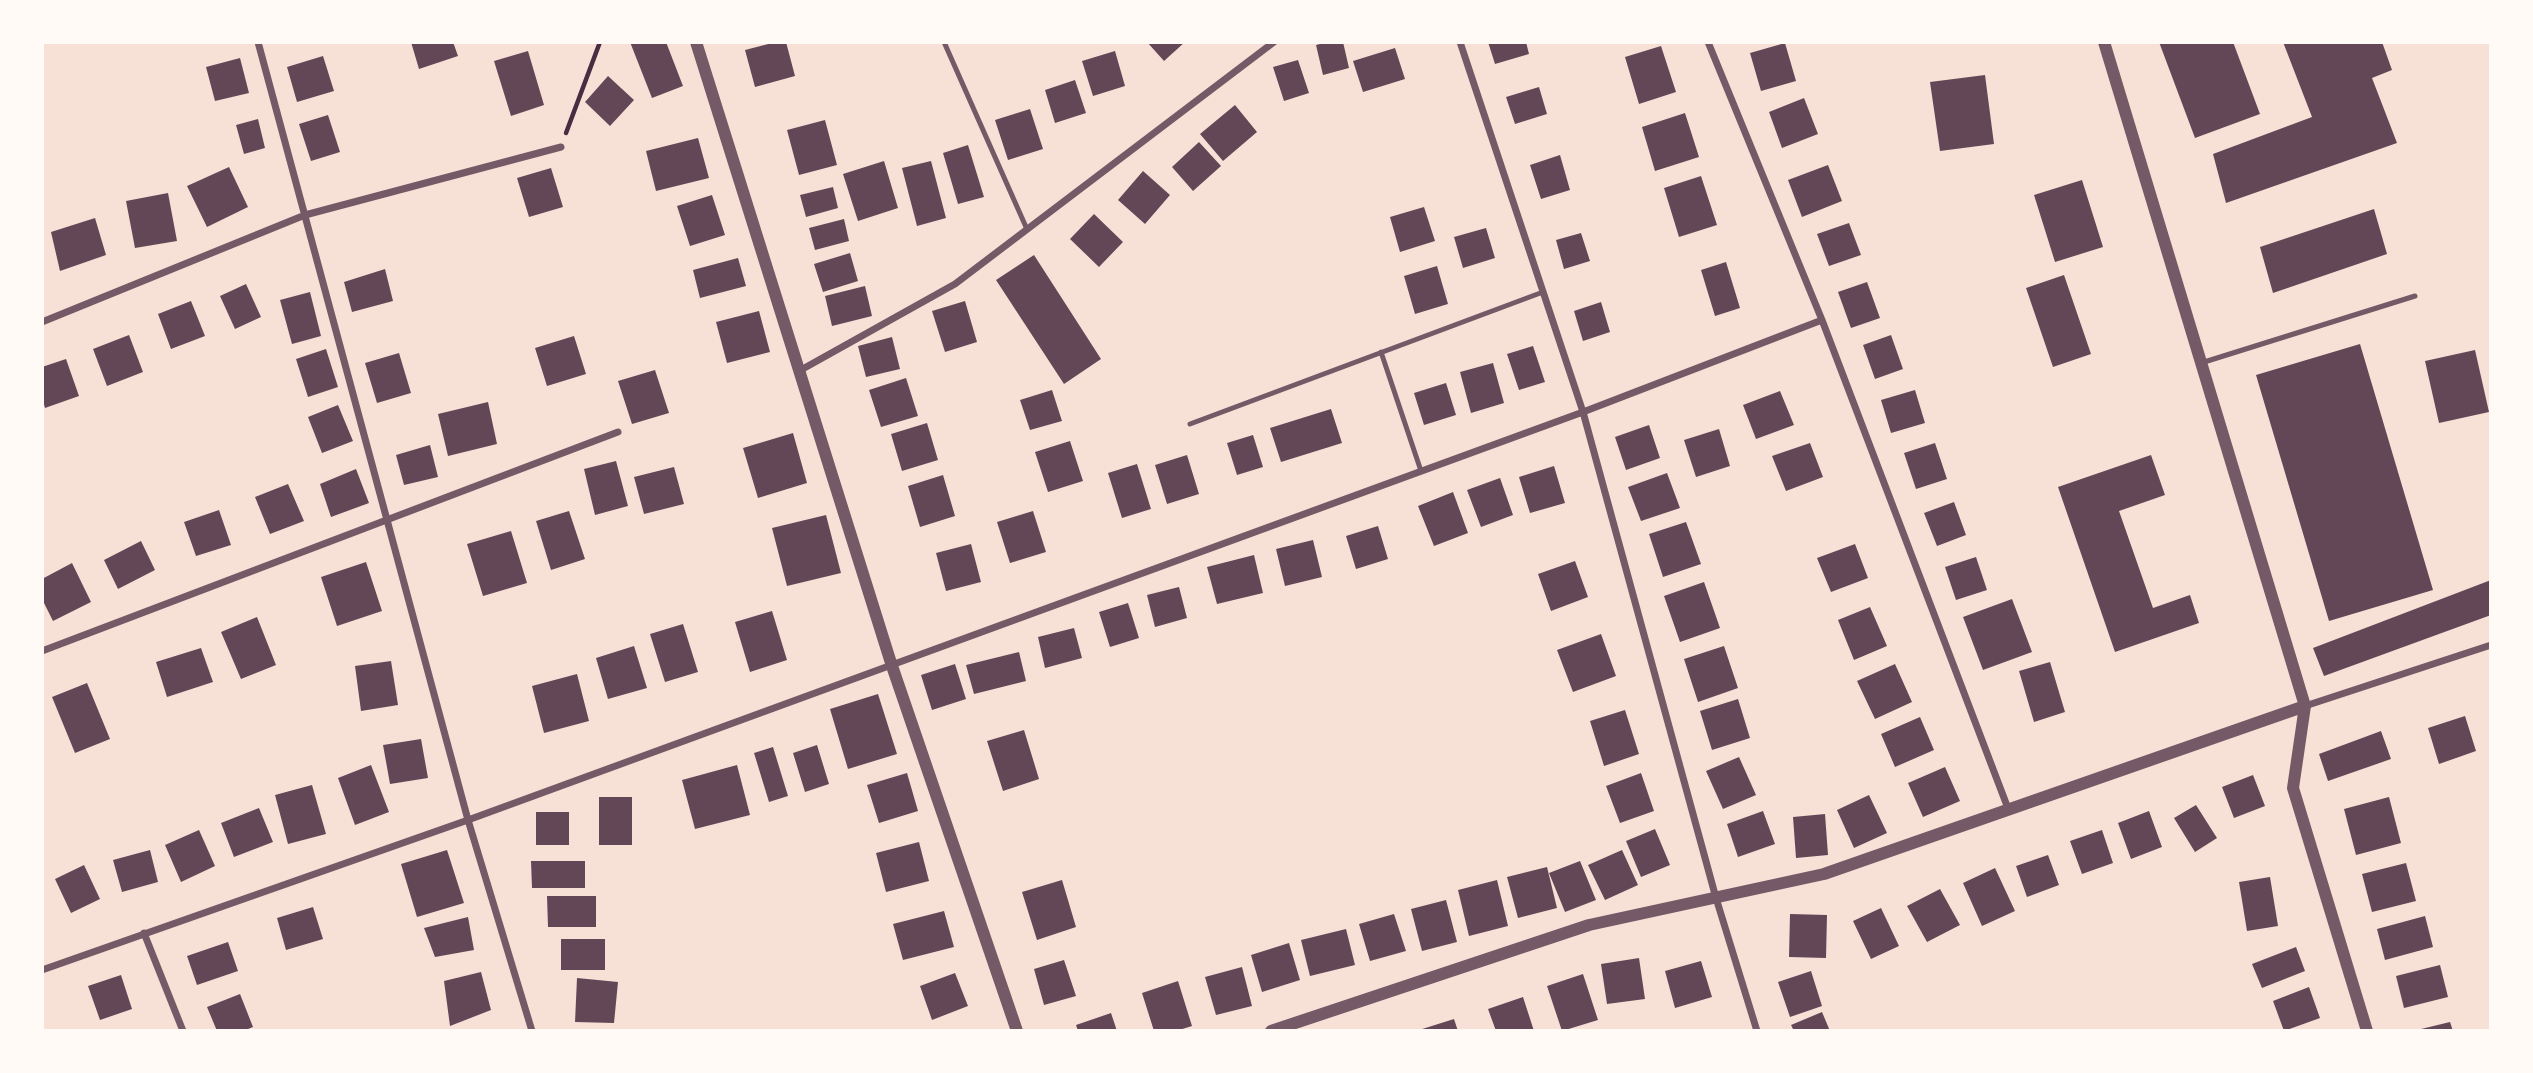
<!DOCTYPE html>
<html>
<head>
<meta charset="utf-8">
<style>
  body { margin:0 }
  #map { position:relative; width:2533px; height:1073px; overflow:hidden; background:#f7e1d7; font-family:"Work Sans",sans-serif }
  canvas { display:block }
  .frame { position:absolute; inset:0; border:44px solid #fffaf5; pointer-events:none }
</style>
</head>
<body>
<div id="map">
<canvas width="2533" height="1073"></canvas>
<div class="frame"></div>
</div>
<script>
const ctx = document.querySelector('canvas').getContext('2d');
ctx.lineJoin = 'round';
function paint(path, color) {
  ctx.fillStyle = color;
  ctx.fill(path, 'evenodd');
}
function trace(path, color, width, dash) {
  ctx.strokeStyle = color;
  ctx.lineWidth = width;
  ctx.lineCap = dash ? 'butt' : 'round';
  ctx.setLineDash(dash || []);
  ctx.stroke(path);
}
paint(new Path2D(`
  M411 42H453L458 56 419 69Z
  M630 42H666L683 86 652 98Z
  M776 42H786L795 76 755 87 745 50Z
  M1147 42H1185L1164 61Z
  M1328 42H1343L1349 68 1323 75 1316 45Z
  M1488 42H1526L1529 54 1495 64Z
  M2159 42H2233L2260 114 2195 138Z
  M2283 42H2382L2392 70 2372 78 2397 143 2226 203 2213 154 2312 117Z
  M1785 43 1796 81 1761 91 1750 53Z
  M1661 46 1676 92 1639 104 1625 57Z
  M1395 48 1405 79 1363 92 1353 61Z
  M528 51 544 105 511 116 494 61Z
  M1115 51 1125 86 1093 96 1082 61Z
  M323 56 334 91 297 102 287 67Z
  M240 58 249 93 215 101 206 67Z
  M1298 60 1309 93 1284 101 1273 67Z
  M1985 75 1994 144 1940 151 1930 82Z
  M608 76 634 100 610 126 585 102Z
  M1075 80 1086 113 1055 123 1045 90Z
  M1539 87 1547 114 1515 124 1506 97Z
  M1804 98 1818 134 1782 148 1769 112Z
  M1235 105 1257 132 1223 161 1200 134Z
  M1030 109 1043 149 1008 160 995 120Z
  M1685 113 1699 157 1655 171 1642 127Z
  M328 115 340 152 311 161 299 124Z
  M258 119 265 148 244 154 236 125Z
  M825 120 837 165 799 175 787 130Z
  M698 138 709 178 656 191 646 151Z
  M1199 142 1221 166 1193 191 1172 167Z
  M968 145 984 197 958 204 943 153Z
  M1560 155 1570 190 1541 199 1530 165Z
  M884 161 898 208 858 221 843 174Z
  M931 161 946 218 917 226 902 168Z
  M1828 165 1842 201 1802 217 1788 180Z
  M229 167 248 207 207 227 187 186Z
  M551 168 563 207 529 217 517 178Z
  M1143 171 1170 195 1145 224 1118 200Z
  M1701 176 1717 225 1679 237 1664 188Z
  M2082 180 2103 247 2055 262 2034 195Z
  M833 187 838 208 806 217 800 195Z
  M168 193 177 241 135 248 126 201Z
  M712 195 725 235 690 246 677 206Z
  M1424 207 1435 241 1400 252 1390 217Z
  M2374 209 2387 254 2273 293 2260 247Z
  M1094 214 1123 242 1099 267 1070 239Z
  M95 218 106 255 60 271 51 232Z
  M844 219 849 241 815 250 809 228Z
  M1849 223 1861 255 1829 266 1817 234Z
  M1486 228 1495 258 1463 268 1454 237Z
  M1581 233 1590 261 1564 269 1556 240Z
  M850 253 858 281 823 292 814 264Z
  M1034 255 1101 359 1064 384 996 280Z
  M738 258 746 286 700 298 693 270Z
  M1726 262 1740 308 1715 316 1701 270Z
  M1437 266 1448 304 1415 314 1404 276Z
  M385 269 393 301 352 312 344 282Z
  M2064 275 2091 354 2053 367 2026 288Z
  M1867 282 1880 318 1851 328 1838 292Z
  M246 284 261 317 235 329 220 296Z
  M865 286 872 316 832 326 825 296Z
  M310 292 321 336 292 344 280 300Z
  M191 301 205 336 171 349 158 314Z
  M965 301 977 342 945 352 932 311Z
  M1601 302 1610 332 1583 341 1574 311Z
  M759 311 770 352 727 363 716 322Z
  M129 335 143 372 107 386 93 349Z
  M1891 335 1903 369 1875 379 1863 345Z
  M574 336 586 374 547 386 535 348Z
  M892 337 900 369 866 377 858 346Z
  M2360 344 2433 590 2329 621 2256 375Z
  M1533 346 1545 382 1519 390 1507 354Z
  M326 349 338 387 308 397 296 359Z
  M2475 350 2489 412 2439 423 2425 361Z
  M399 353 411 393 377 403 365 363Z
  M66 359 79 396 45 408 42 398V367Z
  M1493 363 1504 403 1471 413 1460 372Z
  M655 370 669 413 632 424 618 381Z
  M906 378 918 416 881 427 869 390Z
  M1446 383 1456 415 1424 425 1414 393Z
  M1052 390 1062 421 1030 430 1020 400Z
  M1915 390 1925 423 1891 433 1881 400Z
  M1780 391 1794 425 1756 439 1743 405Z
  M488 402 497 444 448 456 438 414Z
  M338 405 353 441 322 453 308 417Z
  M1331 409 1342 443 1281 462 1270 428Z
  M927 423 938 460 902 471 891 434Z
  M1649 425 1660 458 1626 470 1615 437Z
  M1719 429 1730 466 1696 477 1684 440Z
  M793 433 807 483 758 498 743 448Z
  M1253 435 1263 467 1237 475 1227 443Z
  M1070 441 1083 481 1048 492 1035 452Z
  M1810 443 1823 477 1786 491 1772 456Z
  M1935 443 1947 479 1916 489 1904 453Z
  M430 445 438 477 404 485 396 455Z
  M1187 455 1199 494 1167 504 1155 465Z
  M2151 455 2165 495 2119 511 2153 608 2190 595 2199 623 2115 652 2058 487Z
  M616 461 628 506 595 515 584 469Z
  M1137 464 1151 509 1122 518 1108 473Z
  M1554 466 1565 503 1530 513 1519 477Z
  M674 467 684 504 644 514 634 477Z
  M356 469 369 503 331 517 320 484Z
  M1667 473 1680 508 1641 521 1628 487Z
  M943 475 955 516 920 527 908 486Z
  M1500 478 1513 515 1481 527 1467 490Z
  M288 484 304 521 270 534 255 497Z
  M1453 492 1468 533 1434 546 1418 506Z
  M1954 502 1966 535 1937 546 1924 513Z
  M219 510 231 545 196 556 184 522Z
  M569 511 585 559 551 570 536 521Z
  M1033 511 1046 552 1010 563 997 522Z
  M826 515 841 573 787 586 772 528Z
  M1686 522 1701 564 1663 577 1649 534Z
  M1378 526 1388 559 1356 569 1346 536Z
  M511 531 527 583 483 596 467 544Z
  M1313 540 1322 577 1285 586 1276 549Z
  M141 541 155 570 118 589 104 560Z
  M971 544 981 582 946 591 936 553Z
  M1855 544 1868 578 1831 592 1817 558Z
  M1254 555 1263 593 1217 604 1207 567Z
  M1976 557 1987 590 1956 600 1945 567Z
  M1575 561 1588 597 1551 611 1538 574Z
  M366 562 382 611 337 626 321 577Z
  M72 563 91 602 53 621 42 599V579Z
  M2491 580V615L2324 676 2313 648Z
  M1704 582 1720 628 1680 642 1664 596Z
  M1179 587 1187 618 1155 627 1147 595Z
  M2012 599 2032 652 1983 670 1963 617Z
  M1128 603 1139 638 1110 647 1099 612Z
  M1870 607 1887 646 1854 660 1838 620Z
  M772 611 787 660 750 672 735 622Z
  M257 617 276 665 241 679 221 632Z
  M683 624 698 672 665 682 650 634Z
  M1074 628 1082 658 1045 668 1038 637Z
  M1601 634 1616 676 1573 692 1557 650Z
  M634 646 647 688 608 699 596 658Z
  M1724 646 1738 688 1698 702 1684 659Z
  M201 648 213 682 167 697 156 662Z
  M1019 652 1026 681 974 694 966 665Z
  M391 661 398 705 361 711 355 666Z
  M2050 662 2065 712 2034 722 2019 671Z
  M955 664 966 699 932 710 921 675Z
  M1895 664 1912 702 1875 719 1857 681Z
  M577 674 589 721 544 733 532 686Z
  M87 683 110 739 75 753 52 697Z
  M878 694 897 754 848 769 830 709Z
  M1738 699 1750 738 1712 750 1700 711Z
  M1625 710 1639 754 1604 766 1590 721Z
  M2465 716 2476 751 2439 764 2428 728Z
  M1920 717 1934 750 1895 767 1881 734Z
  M1024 730 1039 779 1003 791 987 741Z
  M2381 731 2391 759 2328 781 2319 754Z
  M421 739 428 778 390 784 383 745Z
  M817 745 829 784 805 792 793 753Z
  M773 747 788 796 769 802 754 753Z
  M1739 757 1756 795 1723 809 1706 771Z
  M371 765 389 812 355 825 338 778Z
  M737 765 750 815 695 829 682 780Z
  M1945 767 1960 801 1923 817 1908 783Z
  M907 773 918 811 879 823 867 785Z
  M1641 773 1654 811 1620 823 1606 786Z
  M2253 775 2265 806 2234 818 2222 787Z
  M312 785 326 834 288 844 275 795Z
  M1869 795 1887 833 1854 848 1837 810Z
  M599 797H632V845H599Z
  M2389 797 2401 843 2356 855 2344 809Z
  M2196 805 2217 838 2195 852 2174 818Z
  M259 808 273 842 234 857 221 823Z
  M1763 811 1775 844 1738 857 1727 824Z
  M2149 811 2162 847 2131 859 2118 823Z
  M536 812H569V845H536Z
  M1825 814 1828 855 1796 858 1793 817Z
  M1655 829 1670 865 1641 877 1626 841Z
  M199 830 215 866 181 882 165 845Z
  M2102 830 2113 863 2082 874 2070 841Z
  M919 842 929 881 886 892 876 853Z
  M150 850 158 882 122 892 113 860Z
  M447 850 464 903 417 917 401 864Z
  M1622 850 1638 885 1605 900 1588 865Z
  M2048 855 2059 885 2027 897 2016 866Z
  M531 861H585V888H532Z
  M1580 861 1596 900 1565 912 1549 873Z
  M2406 863 2416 901 2372 912 2362 874Z
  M84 865 100 899 71 913 55 879Z
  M1547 867 1557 908 1518 918 1507 877Z
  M1995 868 2015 911 1982 926 1963 883Z
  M2270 877 2278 926 2247 931 2239 882Z
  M1062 880 1076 927 1037 940 1022 892Z
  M1497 880 1508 926 1469 936 1458 890Z
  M1940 889 1960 925 1927 942 1907 906Z
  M547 896H596V927H548Z
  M1446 900 1457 942 1422 951 1411 909Z
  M313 907 323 939 286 950 277 918Z
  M1881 908 1899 946 1871 959 1853 921Z
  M944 911 954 947 903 960 893 924Z
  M1394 914 1406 951 1370 961 1359 924Z
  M1790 914 1827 915 1826 958 1789 957Z
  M2425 916 2433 947 2385 960 2377 929Z
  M468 917 474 950 435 957 424 928Z
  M1346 929 1355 965 1310 976 1301 940Z
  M561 939H605V970H561Z
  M228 942 238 971 197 985 187 956Z
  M1289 943 1300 980 1262 992 1251 955Z
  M2296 947 2305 971 2262 988 2252 964Z
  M1639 958 1645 999 1607 1004 1601 964Z
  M1064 960 1076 996 1044 1005 1034 969Z
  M1701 961 1712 997 1675 1008 1665 971Z
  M2440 965 2448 997 2404 1008 2396 976Z
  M1242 967 1252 1006 1216 1015 1205 977Z
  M1811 971 1822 1006 1790 1017 1778 982Z
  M481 972 491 1010 450 1026 444 981Z
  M955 973 968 1006 932 1020 920 986Z
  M1583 974 1598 1020 1562 1031 1547 986Z
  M121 975 132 1009 100 1020 88 986Z
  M577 978 618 982 614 1023 575 1022Z
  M1178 981 1192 1026 1176 1031H1154L1142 993Z
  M2309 987 2320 1018 2284 1031 2273 1001Z
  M240 994 253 1027 243 1031H217L207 1007Z
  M1523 997 1534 1031H1496L1488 1009Z
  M1822 1012 1830 1031H1794L1791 1025Z
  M1111 1013 1117 1031H1078L1076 1025Z
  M1454 1019 1458 1031H1419V1030Z
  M2450 1022 2453 1031H2417V1030Z`), '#644757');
trace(new Path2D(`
  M566 133 600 42`), '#4a2c40', 4.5);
trace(new Path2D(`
  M944 42 1026 227
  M1381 352 1421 471
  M2201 363 2415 296
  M1190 424 1543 292`), '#755966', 5);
trace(new Path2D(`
  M258 42 468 820 532 1031
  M1460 42 1583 412 1716 898 1757 1031
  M1708 42 1822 320 2009 811
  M42 322 305 215 561 147
  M799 371 955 284 1274 42
  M42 651 618 432
  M2305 706 2491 645
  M144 933 183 1031
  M42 970 468 820 1583 412 1822 320`), '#755966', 7);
trace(new Path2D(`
  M696 42 891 663 1017 1031
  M2104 42 2305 706 2293 788 2367 1031
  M1271 1031 1589 925 1824 874 2305 706`), '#755966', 12);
</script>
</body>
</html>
